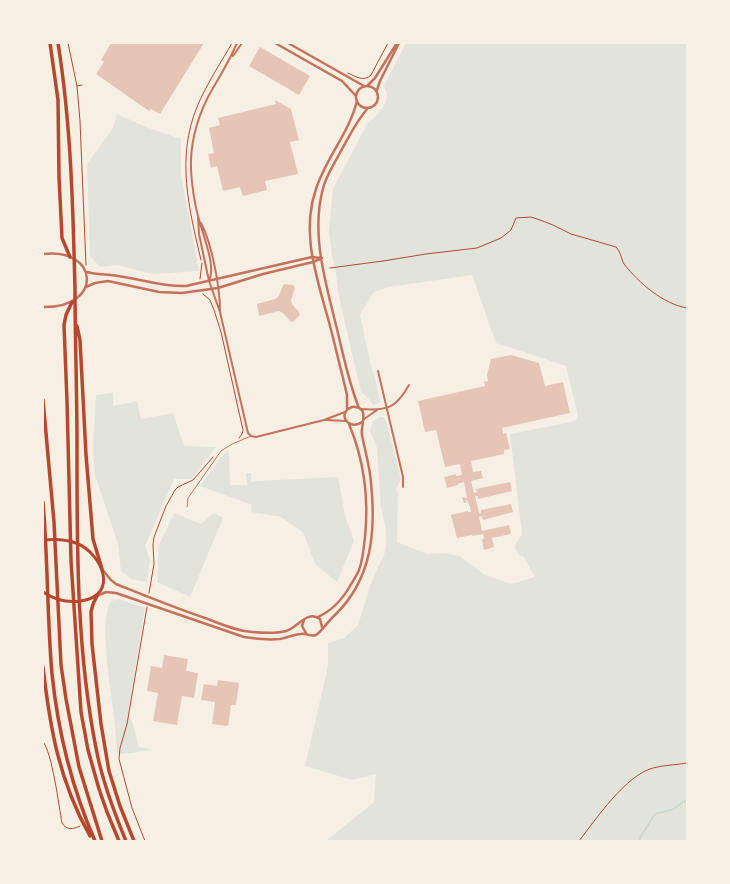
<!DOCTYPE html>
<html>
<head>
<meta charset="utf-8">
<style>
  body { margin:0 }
  #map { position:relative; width:730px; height:884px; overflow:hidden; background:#f6efe4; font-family:Spectral,serif }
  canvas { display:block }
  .frame { position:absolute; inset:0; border:44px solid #f6efe4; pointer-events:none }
</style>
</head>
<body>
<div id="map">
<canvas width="730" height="884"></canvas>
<div class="frame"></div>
</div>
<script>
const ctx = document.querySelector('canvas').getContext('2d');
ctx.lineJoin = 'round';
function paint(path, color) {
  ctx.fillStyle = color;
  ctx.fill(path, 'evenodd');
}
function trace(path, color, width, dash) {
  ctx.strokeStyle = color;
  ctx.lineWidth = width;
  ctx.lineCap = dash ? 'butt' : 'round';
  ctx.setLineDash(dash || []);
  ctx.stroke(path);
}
paint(new Path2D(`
  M406 43H687V841H326L374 802 376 774 352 780 305 766 328 666V643L344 638 358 625 370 586 379 565 384 555 386 548V529L381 508 377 448 370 431 371 425 375 420 380 417H383L386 420 401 479 396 489 398 494 397 542 427 554 444 553 460 556 485 575 511 584 535 577 523 556H520L514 547 522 534 510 434 571 422 576 420 578 415 566 366 496 343 472 275 389 287 376 291 373 293 360 315 371 366 375 378 380 400 379 403 373 405 371 401 361 392 339 297 335 267 332 256 329 231 333 189 367 124 381 111 386 102 387 93 384 86Z
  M117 114 146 127 181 139V175L199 271 153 274 118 265 100 267 90 256 87 164 113 128Z
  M113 393V406L137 401 141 419 173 413 184 446 216 447 192 479H174L145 546 150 559 147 582 131 579 124 573 121 572 118 544 95 475 93 447 96 395Z
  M227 451 229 453 230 485H247L246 473H251V482L258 481 338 477 345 515 354 541 337 582 315 564 303 532 281 517 251 512 252 505 200 486 221 457Z
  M174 513 201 524 214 513 223 518 190 597 157 582 159 545Z
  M119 599 145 608 128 712 132 721 139 747 153 750 123 754 117 753C116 738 115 723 113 708 110 686 99 619 111 601Z`), '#e2e4dc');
trace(new Path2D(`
  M640 841V838L655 814 674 809 684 801 687 802`), '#c9d6d2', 1.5);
paint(new Path2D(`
  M111 43H204L160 114 151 109 149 111 96 74 104 62 101 60Z
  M260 47 310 76 299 95 249 66Z
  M275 100 291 109 299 140 290 142 298 174 265 181 267 190 243 196 240 187 223 191 217 166 211 168 208 154 214 153 209 128 220 125 218 118 276 104Z
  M284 284 293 285 295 288 291 300 292 304 299 312 300 315 294 321 291 322 283 313 279 311 259 316 257 304 275 299 279 296 283 285Z
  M511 355 539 363 545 386 563 382 570 413 502 428 503 434 506 433 510 449 504 450V454L471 461 473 472 481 471 483 478 471 481 474 493 477 492 476 489 510 482 512 491 478 499V496H475L479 513H481V510L511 504 513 512 483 520 482 516 479 517 482 531 509 525 511 534 492 538 494 547 484 550 482 539H484L483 534 472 536V535L457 538 451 515 468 511V512H471L469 504 466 500V503H464L462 497 467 498 464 482 458 484V485L447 488 444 477 456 474V476L462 475 460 464 445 467 436 430 425 432 418 401 485 386 484 382 488 381 487 375 491 359Z
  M164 655 188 659 186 671 198 673 194 698 182 696 177 725 153 721 158 693 147 691 151 666 162 668Z
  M218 680 239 683 236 705H231L228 726 212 724 215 702 201 700 204 684 217 686Z`), '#e6c5b7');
trace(new Path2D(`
  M68 43 77 86 80 121 86 265
  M348 73C356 77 364 82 371 75L388 43
  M77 86 82 85
  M201 260C189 209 176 158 197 107 206 85 220 64 232 43
  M330 268 383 261 426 254 477 248 501 238 511 230 516 218 531 217 540 220 553 225 571 234 616 247C621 252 621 259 624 264 639 283 663 304 687 308
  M200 279 202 263
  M203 294 210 300 214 310 221 332 243 430 242 434 239 438
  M149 593 154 564 153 545 154 537 166 506 175 490 178 487 193 480 213 457
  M43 742C52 751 59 807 62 823 67 831 73 829 80 826
  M145 841 132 808 119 759 120 748 127 724 147 607
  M579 841C596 819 626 775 653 768 664 765 676 765 687 763`), '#b5482f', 1);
trace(new Path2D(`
  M187 507 188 498 221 451 232 444 251 436`), '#c5725c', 1);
trace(new Path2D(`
  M233 56 242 43
  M198 217 199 234 209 281 220 312 248 433 251 436 256 437 324 420 345 412
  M201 223C212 244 220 287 220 311
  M209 280C217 267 201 230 198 216 194 201 192 186 191 170 190 145 197 119 208 97 218 79 229 62 237 43
  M378 371 403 477V487
  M361 409C388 411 396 408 409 385
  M364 419 377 410
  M326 420 347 421`), '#c5725c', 2);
trace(new Path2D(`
  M275 43 342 81 356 96
  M288 43 364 86
  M368 85 375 78 397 43
  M356 97a11 11 0 1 1 22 0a11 11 0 1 1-22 0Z
  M377 90 380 81 399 43
  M43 254C99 247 104 308 43 307
  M87 272C97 275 107 274 118 276 141 279 162 287 186 286L312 257 321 258
  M86 287 95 283 108 281 159 292 182 293 218 288 263 274 313 262 322 258
  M359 408C348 381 343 353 336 325 325 280 310 231 324 185 328 172 336 161 342 149 350 135 357 120 368 108
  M347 410V395L343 378C337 355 332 331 325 308 314 268 302 229 316 189 326 158 349 133 357 101
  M102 569 111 580 116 584C146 596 175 608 205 618 221 624 236 631 252 632 263 633 275 634 286 631 298 628 307 609 320 619L322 627
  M97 596 106 592 116 593 244 637C256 639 268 640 280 639 287 638 294 634 301 634 306 633 311 637 316 635 320 633 330 619 335 615 372 579 376 532 371 483 370 467 365 451 362 435 360 426 370 408 355 407 352 406 350 408 347 410 339 419 352 430 362 422
  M318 617C333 610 342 600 350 586 353 581 357 575 359 570 363 559 364 548 365 537 369 498 364 460 349 424
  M304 620 302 626 306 633`), '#c5725c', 2.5);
trace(new Path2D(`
  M43 540C54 539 65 539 76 543 102 553 120 595 81 601 67 603 55 600 43 592`), '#b5482f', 3);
trace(new Path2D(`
  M50 43 58 100 59 177 62 238 70 257
  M58 43C71 124 73 207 75 289 75 340 77 391 77 443 77 546 76 651 97 753 103 783 114 812 126 841
  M72 302 66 315 64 325 67 401 71 561 81 712 88 750 99 789 107 812 119 841
  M77 326 80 340 86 455 93 539 102 569
  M43 400 54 522 61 665 66 699 79 767 102 841
  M43 502C48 560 47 617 52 674 58 732 72 788 95 841
  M97 596 93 604 91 612 92 644 101 724 109 771 120 806 134 841
  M43 667C50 728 59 781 90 836`), '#b5482f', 3.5);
</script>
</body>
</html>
